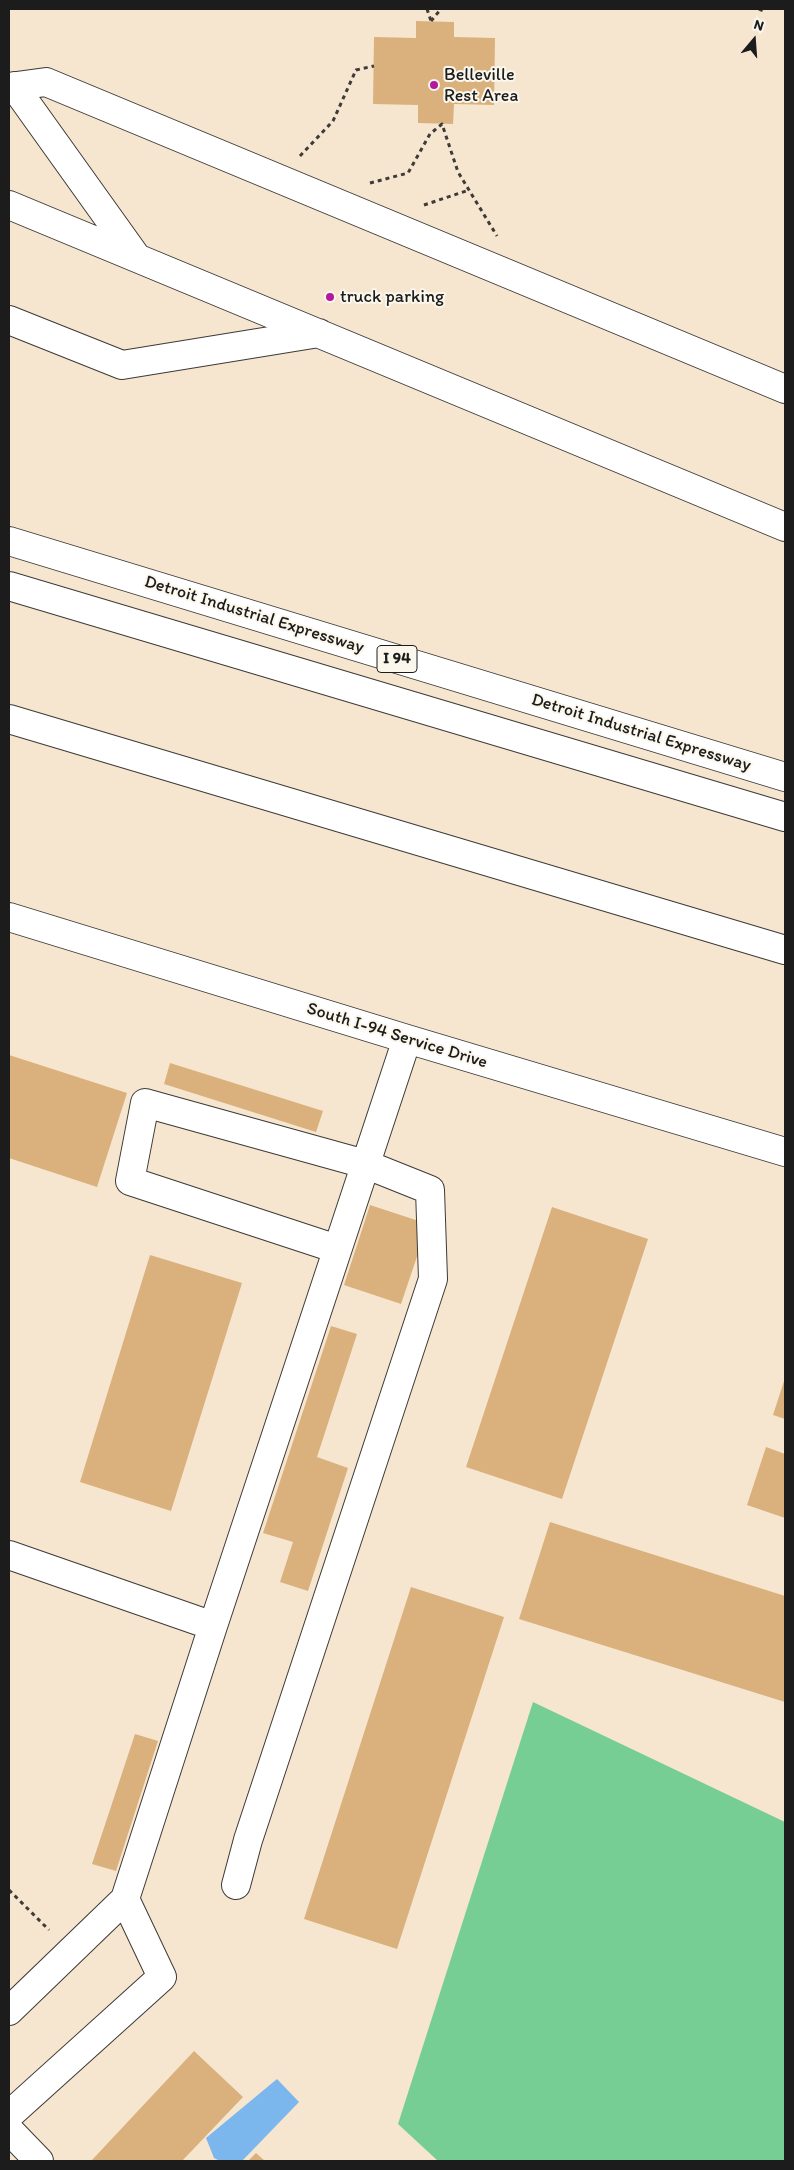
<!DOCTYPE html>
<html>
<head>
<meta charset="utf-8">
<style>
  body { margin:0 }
  #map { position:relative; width:794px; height:2170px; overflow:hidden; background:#f6e6cf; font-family:Itim,sans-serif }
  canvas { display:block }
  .frame { position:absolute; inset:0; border:10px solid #1c1c1c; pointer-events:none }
  .north { position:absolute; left:729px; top:15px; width:50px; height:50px; -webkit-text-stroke:4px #fbf7ec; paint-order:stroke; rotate:18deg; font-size:14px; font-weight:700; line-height:20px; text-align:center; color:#1c1c1c }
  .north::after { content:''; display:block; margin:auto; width:18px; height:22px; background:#1c1c1c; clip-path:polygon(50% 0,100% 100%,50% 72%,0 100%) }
</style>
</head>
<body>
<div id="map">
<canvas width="794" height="2170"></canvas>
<div class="frame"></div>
<div class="north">N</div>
</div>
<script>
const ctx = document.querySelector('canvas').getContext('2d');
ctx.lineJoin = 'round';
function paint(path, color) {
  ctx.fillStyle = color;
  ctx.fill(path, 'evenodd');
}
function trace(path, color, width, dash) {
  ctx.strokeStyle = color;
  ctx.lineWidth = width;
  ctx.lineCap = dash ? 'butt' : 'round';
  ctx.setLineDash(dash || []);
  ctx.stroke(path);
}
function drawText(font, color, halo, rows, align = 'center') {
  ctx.font = font + ' Itim,sans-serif';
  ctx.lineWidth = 4;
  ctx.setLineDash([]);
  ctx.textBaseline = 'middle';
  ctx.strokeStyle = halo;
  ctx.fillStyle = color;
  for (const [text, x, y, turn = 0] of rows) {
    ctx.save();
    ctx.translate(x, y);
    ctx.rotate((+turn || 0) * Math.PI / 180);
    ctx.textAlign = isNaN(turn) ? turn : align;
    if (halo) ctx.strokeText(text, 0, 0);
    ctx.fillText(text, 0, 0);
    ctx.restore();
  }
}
paint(new Path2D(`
  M533 1702 785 1822V2161H438L398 2124Z`), '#76ce94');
paint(new Path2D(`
  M277 2079 299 2102 242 2161H220L214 2158 206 2138Z`), '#7bb6ec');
paint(new Path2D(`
  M416 21 454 22V37L495 38 494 105 454 104 453 124 418 123V105L373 104 374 37 416 38Z
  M9 1055 127 1093 97 1187 9 1158Z
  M170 1063 323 1111 316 1132 164 1084Z
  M370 1205 428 1224 401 1304 344 1285Z
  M552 1207 648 1239 562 1499 466 1467Z
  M150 1255 242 1283 171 1511 80 1482Z
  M331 1326 357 1334 317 1457 348 1468 308 1591 280 1582 293 1542 263 1533Z
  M785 1378V1419L773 1415Z
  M766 1447 785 1454V1518L747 1505Z
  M550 1522 785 1596V1702L519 1619Z
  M411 1587 504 1617 397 1949 304 1919Z
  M135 1734 158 1741 116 1871 92 1864Z
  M194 2051 243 2097 182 2161 92 2160Z
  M256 2153 265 2161H248Z`), '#dab17d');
const minor = new Path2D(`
  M14 86 137 258
  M9 87 46 82 785 389
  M9 205 785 527
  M9 320 122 365 319 333
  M9 917 407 1039 785 1152
  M9 1555 213 1626
  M236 1885 248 1840 433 1279 430 1190 365 1164 145 1103 130 1181 337 1249
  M9 2011 125 1899 213 1626 407 1039
  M9 2115 162 1977 125 1899
  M9 2130 39 2161`);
const highway = new Path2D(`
  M9 541 785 777
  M9 586 785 817
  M9 719 785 950`);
trace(minor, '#3d3a37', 30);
trace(highway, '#3d3a37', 30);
trace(new Path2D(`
  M427 9 431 21
  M759 9 766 12
  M431 21 441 9
  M300 156 333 121 356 70 374 66
  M370 183 408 173 430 134 442 124 458 172 497 236
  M424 205 469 190
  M9 1890 49 1930`), '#3d3a37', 3, [4, 4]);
trace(minor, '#fff', 28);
trace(highway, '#fff', 28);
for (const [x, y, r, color] of [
  [434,85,5,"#b5179e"],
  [330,297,5,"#b5179e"]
]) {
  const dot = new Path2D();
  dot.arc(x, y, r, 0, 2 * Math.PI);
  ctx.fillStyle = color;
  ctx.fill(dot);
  trace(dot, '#fbf7ec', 2);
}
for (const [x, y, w] of [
  [397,659,40]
]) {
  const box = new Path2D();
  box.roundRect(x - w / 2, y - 13.5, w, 27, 4);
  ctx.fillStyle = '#fbf7ec';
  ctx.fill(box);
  trace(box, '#1c1c1c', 1);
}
drawText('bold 16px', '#1c1c1c', null, [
  ["I 94",397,659]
]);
drawText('18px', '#1c1c1c', '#fbf7ec', [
  ["Belleville",444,75],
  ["Rest Area",444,96],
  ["truck parking",340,297]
], 'left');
drawText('18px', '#1c1c1c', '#fbf7ec', [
  ["Detroit Industrial Expressway",254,615,17],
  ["Detroit Industrial Expressway",641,733,17],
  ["South I-94 Service Drive",397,1036,17]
]);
</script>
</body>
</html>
